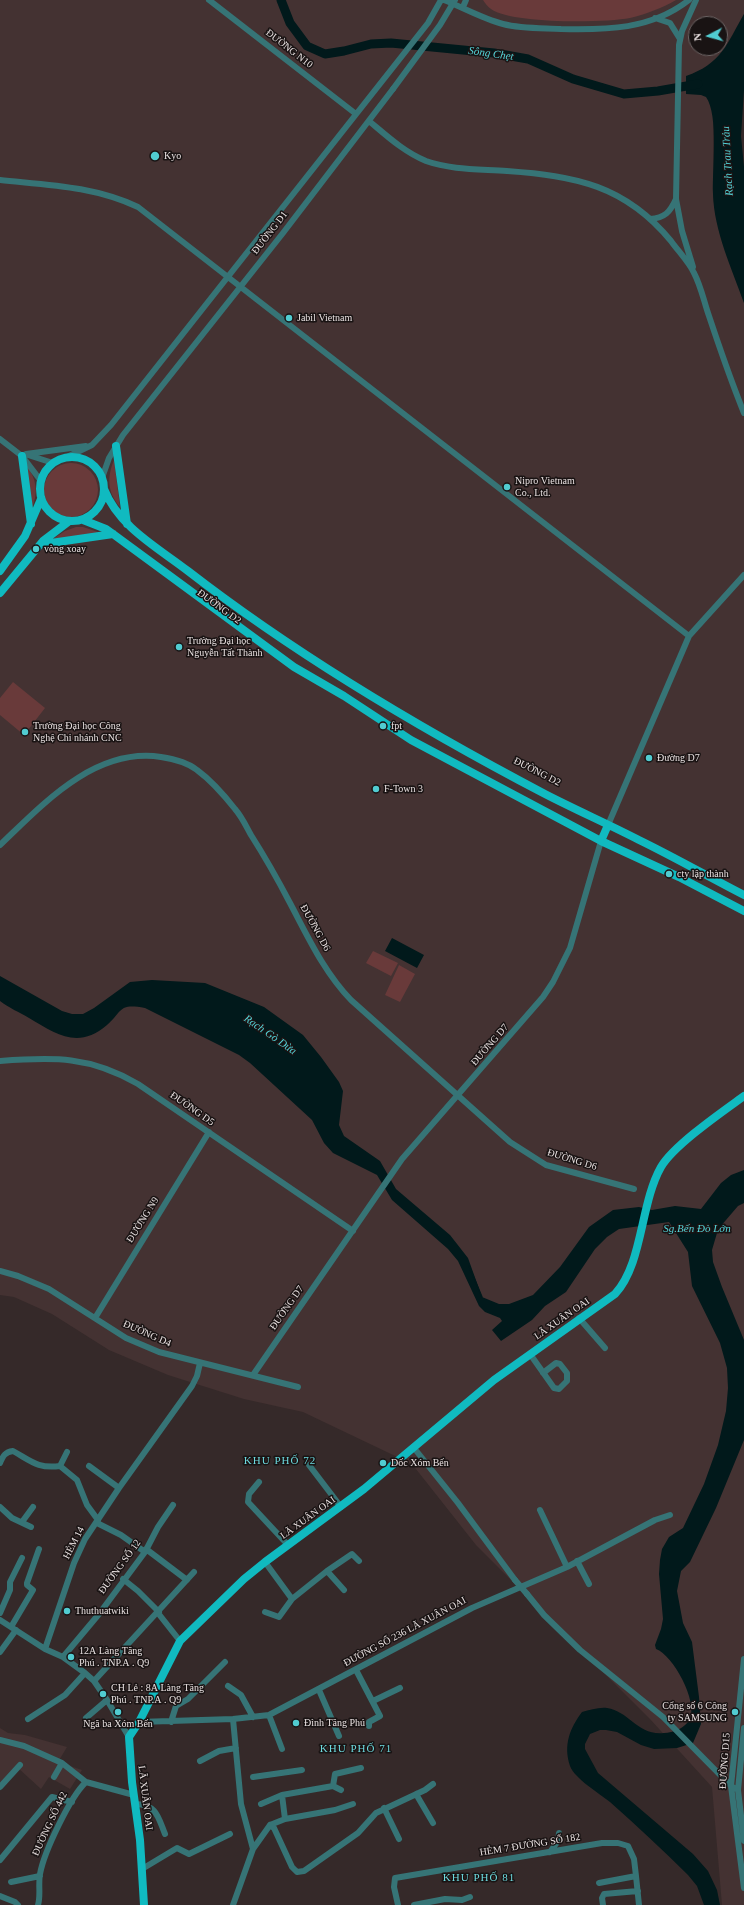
<!DOCTYPE html>
<html>
<head>
<meta charset="utf-8">
<style>
  body { margin:0 }
  #map { position:relative; width:744px; height:1905px; overflow:hidden; background:#352929; font-family:"Times New Roman",serif }
  canvas { display:block }
  .north { position:absolute; left:688px; top:16px; width:40px; height:40px; box-sizing:border-box; background:#191313; border:1px solid #6c6565; border-radius:50%; rotate:264deg; font-size:11px; font-weight:700; line-height:16px; text-align:center; color:#e9e1e1 }
  .north::after { content:''; display:block; margin:auto; width:14px; height:18px; background:#51ccd1; clip-path:polygon(50% 0,100% 100%,50% 72%,0 100%) }
</style>
</head>
<body>
<div id="map">
<canvas width="744" height="1905"></canvas>
<div class="north">N</div>
</div>
<script>
const ctx = document.querySelector('canvas').getContext('2d');
ctx.lineJoin = 'round';
function paint(path, color) {
  ctx.fillStyle = color;
  ctx.fill(path, 'evenodd');
}
function trace(path, color, width, dash) {
  ctx.strokeStyle = color;
  ctx.lineWidth = width;
  ctx.lineCap = dash ? 'butt' : 'round';
  ctx.setLineDash(dash || []);
  ctx.stroke(path);
}
function drawText(font, color, halo, rows, align = 'center') {
  ctx.font = font + ' "Times New Roman",serif';
  ctx.lineWidth = 3;
  ctx.setLineDash([]);
  ctx.textBaseline = 'middle';
  ctx.strokeStyle = halo;
  ctx.fillStyle = color;
  for (const [text, x, y, turn = 0] of rows) {
    ctx.save();
    ctx.translate(x, y);
    ctx.rotate((+turn || 0) * Math.PI / 180);
    ctx.textAlign = isNaN(turn) ? turn : align;
    if (halo) ctx.strokeText(text, 0, 0);
    ctx.fillText(text, 0, 0);
    ctx.restore();
  }
}
paint(new Path2D(`
  M0 0H744V14L726 46 713 111V195L716 215 744 303V1905H722L712 1787 650 1719 476 1545 412 1464 303 1412 244 1399 168 1375 109 1350 52 1314 14 1297 0 1295ZM696 24H720V48H696Z
  M0 1728 8 1733 25 1735 67 1747 58 1762 82 1770 70 1789 49 1777 41 1789 17 1767 0 1790Z`), '#443232');
paint(new Path2D(`
  M483 0H676C662 8 646 14 630 18 604 23 512 24 491 9 488 7 485 3 483 0Z
  M114 460 120 507C107 492 107 477 114 460Z
  M44 490a27 27 0 1 1 54 0a27 27 0 1 1-54 0Z
  M25 464C37 478 39 493 31 510Z
  M76 527H83L101 533 53 539 65 531Z
  M13 682 45 708 24 735 0 715V698Z
  M373 951 398 963 391 976 366 963Z
  M399 965 415 974 400 1002 385 995Z`), '#693a3a');
paint(new Path2D(`
  M744 14V90L741 136 744 167V303C732 269 714 231 713 194 712 171 719 115 706 97L701 95 686 94V76C721 64 727 44 744 14Z
  M392 938 424 955 417 968 385 951Z
  M0 976 62 1011 72 1014H83L94 1008 130 982 152 980 205 983 264 1007 303 1035 321 1057 339 1082 343 1091 339 1125 344 1136 380 1161 396 1189 450 1235 468 1258 482 1297 499 1304H509L533 1295 560 1267 589 1227 613 1210 639 1207 652 1210 675 1206 701 1209 721 1183 731 1175 744 1170V1203L738 1206 720 1227 717 1233 712 1250 713 1262 722 1287 744 1340V1440L716 1508 690 1562 681 1571 677 1591 683 1623 692 1642 699 1697 701 1724 693 1743 677 1748 654 1749 641 1745 617 1732 606 1730H600L590 1734 585 1744V1749L598 1773 693 1854 708 1871 717 1890 720 1905H704L697 1886 688 1875C663 1850 637 1826 610 1802 599 1793 575 1779 570 1766 563 1745 570 1728 582 1712 590 1710 599 1707 607 1708 629 1711 638 1736 664 1733 673 1733 685 1728 690 1719 698 1701 673 1655 656 1649L655 1645 661 1629 663 1619 659 1574 660 1560 662 1549 669 1537 683 1528 704 1484 718 1445 726 1411 728 1388 727 1368 720 1343 692 1286 688 1252 669 1222 619 1229 607 1237 595 1249 566 1292 545 1306 532 1320 501 1341 492 1330 502 1321 500 1318 485 1312 479 1306 458 1261 448 1249 392 1200 377 1175 333 1153 324 1143 312 1120 250 1063 239 1055 145 1008C118 1003 123 1011 107 1025 78 1050 56 1034 29 1018 19 1012 9 1008 0 1001Z`), '#01191b');
trace(new Path2D(`
  M469 1266 482 1297`), '#01191b', 1.5);
trace(new Path2D(`
  M281 0 290 23 307 46 325 54 344 51 371 44 391 43 494 53 528 59 573 79 624 94 658 91 698 84`), '#01191b', 9);
trace(new Path2D(`
  M209 0 356 114
  M444 0C464 8 483 19 503 24 522 29 542 28 561 29 606 30 651 30 689 0
  M463 7 466 0
  M655 18 670 23 680 39
  M369 121C387 136 404 152 426 161 451 170 480 169 507 171 575 176 625 185 671 241 678 251 689 262 694 273 701 286 704 302 709 316 720 349 731 381 744 413
  M0 180C48 185 93 186 138 207L689 636
  M650 219C665 218 670 212 676 199
  M693 267 682 231 676 199 679 45 682 31 696 0
  M0 439 22 456 41 481
  M26 454 86 446
  M28 455 53 463
  M67 457 92 445 111 425 428 23 441 0
  M102 478 109 458 123 435 283 233 393 89
  M608 825 689 636 744 575
  M0 845C43 804 95 747 161 757 174 759 187 762 197 770 212 781 224 795 235 809 242 817 246 826 251 835 265 857 278 880 290 903 308 937 324 972 351 1000L510 1142 546 1165 634 1189
  M0 1061C54 1057 90 1056 138 1084L353 1231
  M0 1271 18 1276 49 1289 126 1338 159 1352 298 1387
  M95 1318 209 1132
  M579 1318 605 1348
  M530 1354 554 1388 559 1389 567 1381V1373L560 1364 556 1363 543 1373
  M253 1375 402 1159 543 997 553 982 570 948 601 841
  M414 1448 458 1503 515 1580
  M0 1463C3 1456 5 1452 13 1451 31 1461 38 1469 60 1466L67 1452
  M309 1465 341 1507
  M60 1466 77 1480 87 1505 98 1520
  M259 1482 249 1494 248 1502 288 1545
  M119 1488 192 1386 197 1376 200 1363
  M0 1507 12 1518 31 1527
  M540 1510 567 1567
  M22 1522 33 1507
  M97 1523 121 1535 145 1552
  M146 1549 187 1580
  M577 1561 589 1584
  M265 1562 292 1599 327 1571 344 1590
  M327 1571 352 1554 359 1561
  M123 1579 138 1591 159 1612
  M527 1594 544 1615 580 1650 663 1717 731 1786 738 1790
  M265 1612 279 1617 292 1599
  M0 1613 10 1590V1582L22 1558
  M158 1613 180 1641
  M0 1620 45 1649 63 1657 85 1673 94 1681 107 1700 129 1737
  M11 1627 33 1590 27 1585V1583L39 1549
  M45 1649 74 1563 85 1539 119 1488 89 1466
  M0 1652 16 1630
  M63 1657 99 1614 145 1552 158 1527 173 1505
  M744 1659 731 1786 744 1888
  M356 1670 380 1716 369 1722V1726
  M94 1681 194 1572
  M228 1686 241 1695 253 1717
  M319 1690 339 1736
  M373 1701 400 1688
  M269 1715 282 1749
  M86 1718 107 1700
  M28 1719 65 1695 85 1673
  M233 1719 241 1804 253 1849
  M139 1722 233 1719 269 1715 472 1608 567 1567 655 1520 670 1515
  M171 1722 176 1706 188 1699 225 1662
  M744 1728 738 1790 744 1841
  M0 1740 24 1746 62 1763
  M200 1761 219 1751 236 1748
  M54 1777 62 1763 86 1782
  M253 1777 302 1770
  M333 1786 335 1774 361 1768
  M0 1787 20 1765
  M416 1794 433 1823
  M136 1804C157 1805 158 1817 165 1834
  M261 1804 282 1795
  M384 1808 399 1839
  M285 1819 282 1795 333 1786 341 1790
  M270 1825 285 1819 335 1810 353 1804
  M550 1852 558 1841 559 1833
  M0 1860 52 1797 72 1802
  M142 1869 177 1848 189 1854 230 1834
  M636 1876 639 1905
  M11 1882 40 1876
  M0 1896 15 1902 18 1905
  M38 1905C41 1895 38 1885 40 1874 44 1852 70 1797 86 1782L134 1795
  M233 1905 253 1849 270 1825 274 1828 292 1867 297 1872 304 1871 358 1833 376 1813 425 1790 433 1784
  M398 1905 394 1887 395 1878 602 1843H618L628 1846 634 1859 636 1876 599 1883
  M414 1905 445 1899 462 1900 470 1897
  M603 1905 602 1898 604 1894 638 1891`), '#367476', 6);
trace(new Path2D(`
  M116 446 127 524
  M22 456 31 524
  M40 489a32 32 0 1 1 64 0a32 32 0 1 1-64 0Z
  M104 489C119 527 157 547 188 571 299 657 421 729 545 794 576 810 608 824 639 840 674 857 709 877 744 895
  M83 520 106 529 113 534 294 667 344 696 411 740 601 841 679 877 744 911
  M44 544 113 534
  M0 571 25 536 41 499
  M0 593 43 541 68 522
  M601 841 608 825
  M144 1905 140 1840 132 1782 129 1737 139 1722 180 1641 244 1579 265 1562 364 1489 494 1380 615 1294C643 1264 640 1204 661 1167 674 1145 722 1112 744 1096`), '#10bac0', 8);
trace(new Path2D(`
  M393 89 440 25 455 0
  M515 1580 527 1594`), '#367476', 6);
for (const [x, y, r, color] of [
  [155,156,5,"#51ccd1"],
  [289,318,4,"#51ccd1"],
  [507,487,4,"#51ccd1"],
  [36,549,4,"#51ccd1"],
  [179,647,4,"#51ccd1"],
  [383,726,4,"#51ccd1"],
  [25,732,4,"#51ccd1"],
  [649,758,4,"#51ccd1"],
  [376,789,4,"#51ccd1"],
  [669,874,4,"#51ccd1"],
  [383,1463,4,"#51ccd1"],
  [67,1611,4,"#51ccd1"],
  [71,1657,4,"#51ccd1"],
  [103,1694,4,"#51ccd1"],
  [118,1712,4,"#51ccd1"],
  [735,1712,4,"#51ccd1"],
  [296,1723,4,"#51ccd1"]
]) {
  const dot = new Path2D();
  dot.arc(x, y, r, 0, 2 * Math.PI);
  ctx.fillStyle = color;
  ctx.fill(dot);
  trace(dot, '#191313', 1.5);
}
drawText('10px', '#e9e1e1', '#191313', [
  ["ĐƯỜNG N10",289,49,38],
  ["ĐƯỜNG D1",270,233,-52],
  ["ĐƯỜNG D2",219,607,36],
  ["ĐƯỜNG D2",537,772,27],
  ["ĐƯỜNG D6",315,928,61],
  ["ĐƯỜNG D7",490,1045,-49],
  ["ĐƯỜNG D5",192,1109,35],
  ["ĐƯỜNG D6",572,1160,17],
  ["ĐƯỜNG N9",143,1220,-58],
  ["ĐƯỜNG D7",287,1308,-55],
  ["LÃ XUÂN OAI",562,1319,-35],
  ["ĐƯỜNG D4",147,1334,24],
  ["LÃ XUÂN OAI",308,1518,-36],
  ["HẺM 14",74,1543,-63],
  ["ĐƯỜNG SỐ 12",120,1567,-54],
  ["ĐƯỜNG SỐ 236 LÃ XUÂN OAI",405,1632,-28],
  ["ĐƯỜNG D15",725,1761,-86],
  ["LÃ XUÂN OAI",145,1798,83],
  ["ĐƯỜNG SỐ 442",50,1824,-65],
  ["HẺM 7 ĐƯỜNG SỐ 182",530,1845,-9]
]);
drawText('10px', '#e9e1e1', '#191313', [
  ["Kyo",164,156],
  ["Jabil Vietnam",297,318],
  ["Nipro Vietnam",515,481],
  ["Co., Ltd.",515,493],
  ["vòng xoay",44,549],
  ["Trường Đại học",187,641],
  ["Nguyễn Tất Thành",187,653],
  ["Trường Đại học Công",33,726],
  ["Nghệ Chi nhánh CNC",33,738],
  ["fpt",391,726],
  ["Đường D7",657,758],
  ["F-Town 3",384,789],
  ["cty lập thành",677,874],
  ["Dốc Xóm Bến",391,1463],
  ["Thuthuatwiki",75,1611],
  ["12A Làng Tăng",79,1651],
  ["Phú . TNP.A . Q9",79,1663],
  ["CH Lẻ : 8A Làng Tăng",111,1688],
  ["Phú . TNP.A . Q9",111,1700],
  ["Cổng số 6 Công",727,1706,"right"],
  ["ty SAMSUNG",727,1718,"right"],
  ["Đình Tăng Phú",304,1723],
  ["Ngã ba Xóm Bến",118,1724,"center"]
], 'left');
drawText('italic 11px', '#54d4d9', '#191313', [
  ["Sông Chẹt",491,54,8],
  ["Rạch Trau Trảu",728,161,-93],
  ["Rạch Gò Dừa",270,1035,35],
  ["Sg.Bến Đò Lớn",697,1229]
]);
ctx.letterSpacing = '1px';
drawText('11px', '#6edadf', '#191313', [
  ["KHU PHỐ 72",280,1461],
  ["KHU PHỐ 71",356,1749],
  ["KHU PHỐ 81",479,1878]
]);
ctx.letterSpacing = '0px';
</script>
</body>
</html>
